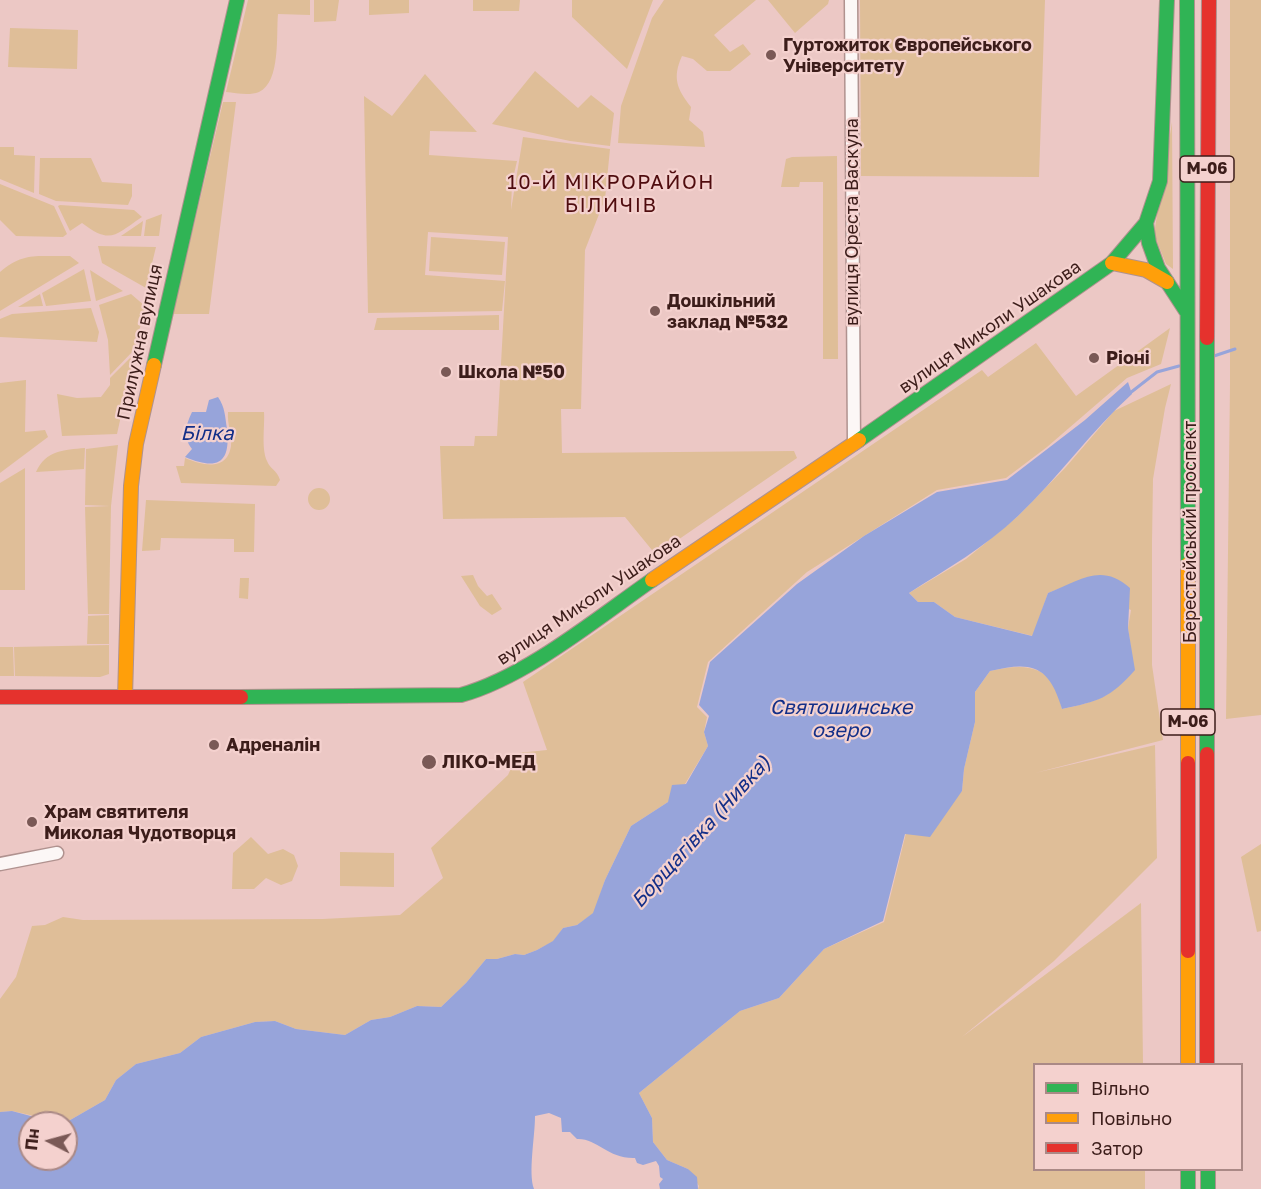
<!DOCTYPE html>
<html>
<head>
<meta charset="utf-8">
<style>
  body { margin:0 }
  #map { position:relative; width:1261px; height:1189px; overflow:hidden; background:#ecc8c5; font-family:"Golos Text",sans-serif }
  canvas { display:block }
  .legend { position:absolute; left:1033px; top:1063px; width:210px; height:108px; box-sizing:border-box; background:#f4d1ce; border:2px solid #aa8986; margin:0; padding:8px 10px; list-style:none; font-size:18px; color:#3c1d1a }
  .legend li { display:flex; align-items:center; gap:12px; height:30px }
  .legend b { width:30px; border:2px solid #aa8986 }
  .north { position:absolute; left:18px; top:1111px; width:60px; height:60px; box-sizing:border-box; background:#f4d1ce; border:2px solid #aa8986; border-radius:50%; rotate:276deg; font-size:16px; font-weight:700; line-height:24px; text-align:center; color:#3c1d1a }
  .north::after { content:''; display:block; margin:auto; width:21px; height:27px; background:#7a5956; clip-path:polygon(50% 0,100% 100%,50% 72%,0 100%) }
</style>
</head>
<body>
<div id="map">
<canvas width="1261" height="1189"></canvas>
<ul class="legend">
<li><b style="height:8px;background:#30b455"></b>Вільно</li>
<li><b style="height:8px;background:#ff9f0a"></b>Повільно</li>
<li><b style="height:8px;background:#e5322d"></b>Затор</li>
</ul>
<div class="north">Пн</div>
</div>
<script>
const ctx = document.querySelector('canvas').getContext('2d');
ctx.lineJoin = 'round';
function paint(path, color) {
  ctx.fillStyle = color;
  ctx.fill(path, 'evenodd');
}
function trace(path, color, width, dash) {
  ctx.strokeStyle = color;
  ctx.lineWidth = width;
  ctx.lineCap = dash ? 'butt' : 'round';
  ctx.setLineDash(dash || []);
  ctx.stroke(path);
}
function drawText(font, color, halo, rows, align = 'center') {
  ctx.font = font + ' "Golos Text",sans-serif';
  ctx.lineWidth = 4.5;
  ctx.setLineDash([]);
  ctx.textBaseline = 'middle';
  ctx.strokeStyle = halo;
  ctx.fillStyle = color;
  for (const [text, x, y, turn = 0] of rows) {
    ctx.save();
    ctx.translate(x, y);
    ctx.rotate((+turn || 0) * Math.PI / 180);
    ctx.textAlign = isNaN(turn) ? turn : align;
    if (halo) ctx.strokeText(text, 0, 0);
    ctx.fillText(text, 0, 0);
    ctx.restore();
  }
}
paint(new Path2D(`
  M248 0H310V15L278 14C276 34 281 82 259 92 249 96 236 93 226 92Z
  M314 0H339L336 21 314 22Z
  M369 0H409V13L369 15Z
  M473 0H520L519 11H473Z
  M572 0H653L627 69 572 17Z
  M664 0H756L714 35 730 52 743 44 751 54 730 71H707L693 59 682 56C672 78 677 89 691 107L689 120 703 132 705 147 618 143 621 106 652 18Z
  M768 0H829L828 4 795 33Z
  M860 0H1045L1039 177 861 176Z
  M1230 0H1261V715L1226 719 1230 384Z
  M10 28 78 30 77 69 8 67Z
  M535 71 578 108 591 95 614 113 610 146 570 141 492 124Z
  M425 74 477 132 430 131 429 155 517 161 512 183 511 210 523 137 610 149 605 199 585 250 581 409H561L562 453 794 451 797 458 656 555 625 517 443 519 440 446H474L475 436H497L508 237 428 232 425 275 505 281 502 311 368 313 364 96 392 116Z
  M223 102H236L209 314H173Z
  M1172 122 1173 269 1166 264 1154 234Z
  M0 147H14V155L35 156 34 193 0 179Z
  M837 156 838 359H823V182H800L799 187H781L786 159 792 157Z
  M40 158H91L102 182 132 184V196L128 205 56 201 39 194Z
  M0 184 54 206 67 234 63 237 16 236 0 220Z
  M60 205 134 210 142 217C115 235 111 245 82 223L70 231 58 206Z
  M162 214 159 236H144L146 220Z
  M143 221 141 236H121Z
  M431 237 505 242 502 275 429 271Z
  M98 246 156 247 146 288 102 263Z
  M70 256 79 263 0 311V272C24 251 39 257 70 256Z
  M84 269 91 301 46 306 42 293Z
  M90 270 123 291 96 301Z
  M40 294 43 306 18 307Z
  M131 294 145 306 135 349 110 375 108 340 99 305Z
  M91 308 99 332 97 342 0 337V319L12 314Z
  M499 315V330H374L377 318Z
  M1170 328 1161 364 1127 378 1047 447 1006 478 937 490 807 572 708 662 697 707 707 717 704 732 708 746 685 784 679 786 668 802 631 826 605 880 594 913 577 925 563 928 554 941 537 950 524 955 515 954 497 959H486L466 983 441 1007 417 1006 390 1017 371 1020 345 1035 296 1029 275 1021 255 1022 201 1037 180 1053 136 1064 116 1080 105 1100 65 1123 12 1111 0 1112V999L16 977 32 926 45 925 63 917 83 920 323 919 400 915 443 878 431 848 508 775 518 753 547 750 523 682 982 370 988 377 1036 343 1076 396Z
  M135 353 117 434 62 436 57 394 77 398 101 397 110 385V378Z
  M26 380 25 432 45 430 48 437 0 473V383Z
  M1171 384 1165 408 1153 479 1152 542V665L1163 740 1035 773 1155 745 1157 858 1054 961 962 1037 1141 903 1143 1064H1034V1170H1145V1189H698L699 1186 688 1169 667 1160 653 1142 652 1118 639 1093 740 1011 779 998 824 949 884 922 906 833 962 791 964 769 975 722V692L990 671C1013 666 1040 661 1055 686 1059 692 1060 702 1062 709 1099 701 1109 698 1134 670L1128 628 1131 610 1072 584 1048 593 1033 636 955 617 934 602H918L909 593 966 559 1017 517 1066 467 1114 411Z
  M228 412H264C265 426 261 448 267 461 270 469 277 470 280 480L276 486 181 483 176 466H184L185 458C202 465 227 472 231 446 232 435 227 423 228 412Z
  M118 445 111 506 109 614H88L85 507 110 506 85 505 86 449Z
  M85 448 84 469 36 472C46 450 64 450 85 448Z
  M25 468V590H0V483Z
  M308 499a11 11 0 1 1 22 0a11 11 0 1 1-22 0Z
  M146 500 255 504 254 552H234V539L161 538 160 550 142 551Z
  M473 575 478 586 487 596 492 594 502 609 492 615 480 606 461 576Z
  M240 578H249L248 599 239 598Z
  M109 615V644H87L88 616Z
  M109 645V674L100 677 15 676 14 647Z
  M0 647H13L14 676H0Z
  M251 837 268 854 283 849 294 855 298 866 292 881 281 885 266 878 254 889H232L233 853Z
  M1261 844V931L1257 932 1241 857Z
  M340 852 394 853V887L340 886Z`), '#dfbe98');
paint(new Path2D(`
  M1128 382 1132 394C1091 431 1059 477 1018 516 984 548 948 568 909 593L918 602H934L955 617 1032 636 1048 593C1079 581 1101 562 1130 588L1128 628 1135 670C1109 699 1099 701 1062 709 1049 665 1032 661 990 671L975 692V722L964 769 962 791 930 837 905 834 883 921 824 949 779 998 740 1011 639 1093 652 1118 653 1142 667 1160 688 1169 697 1177 698 1189H660L659 1184 663 1179 660 1177 659 1166 656 1161 643 1165 637 1163 635 1158C608 1159 597 1138 577 1139L570 1132H562L561 1118 549 1113 535 1116C535 1137 528 1173 534 1189H0V1112L12 1111 57 1123H30V1159H66L65 1123 105 1100 116 1080 136 1064 180 1053 201 1037 255 1022 275 1021 296 1029 345 1035 371 1020 390 1017 417 1006 441 1007 466 983 486 959H497L515 954 524 955 537 950 553 941 563 928 577 925 593 913 605 880 631 826 668 802 672 785 686 784 708 746 704 732 709 716 699 705 710 662 797 584 864 536 937 492 1007 480 1085 420Z
  M218 397C225 407 225 416 227 429 231 465 216 470 185 457L192 449C182 436 186 425 192 412H206L209 400Z`), '#97a4da');
trace(new Path2D(`
  M1214 356 1235 349
  M1130 393 1157 372 1179 366`), '#97a4da', 3);
const street = new Path2D(`
  M851 0 854 444
  M0 864 57 853`);
const fast = new Path2D(`
  M1167 0 1160 181 1146 223 1149 243 1158 268 1186 311
  M1187 0 1188 564
  M1207 338V754
  M154 365 237 0
  M859 440 1112 263 1146 223
  M241 697 461 695C526 677 596 619 652 580
  M1188 1170V1189
  M1208 1170V1189`);
const slow = new Path2D(`
  M1112 263 1146 270 1167 282
  M1188 564V763
  M652 580 859 440
  M125 697 131 486 136 444 154 365
  M1188 951V1064`);
const jam = new Path2D(`
  M1207 338 1209 0
  M0 697H241
  M1207 754V1064
  M1188 763V951`);
trace(street, '#b0928f', 15);
trace(fast, '#b0928f', 16);
trace(slow, '#b0928f', 16);
trace(jam, '#b0928f', 16);
trace(street, '#fcf7f6', 12);
trace(fast, '#30b455', 14);
trace(slow, '#ff9f0a', 14);
trace(jam, '#e5322d', 14);
for (const [x, y, r, color] of [
  [771,55,6,"#7a5956"],
  [655,311,6,"#7a5956"],
  [1094,358,6,"#7a5956"],
  [446,372,6,"#7a5956"],
  [214,745,6,"#7a5956"],
  [429,762,8,"#7a5956"],
  [32,822,6,"#7a5956"]
]) {
  const dot = new Path2D();
  dot.arc(x, y, r, 0, 2 * Math.PI);
  ctx.fillStyle = color;
  ctx.fill(dot);
  trace(dot, '#f4d1ce', 2);
}
for (const [x, y, w] of [
  [1207,169,54],
  [1188,722,54]
]) {
  const box = new Path2D();
  box.roundRect(x - w / 2, y - 13, w, 26, 4.5);
  ctx.fillStyle = '#f4d1ce';
  ctx.fill(box);
  trace(box, '#3c1d1a', 1.5);
}
drawText('bold 16px', '#3c1d1a', null, [
  ["М-06",1207,169],
  ["М-06",1188,722]
]);
drawText('bold 18px', '#3c1d1a', '#f4d1ce', [
  ["Гуртожиток Європейського",783,45],
  ["Університету",783,66],
  ["Дошкільний",667,301],
  ["заклад №532",667,322],
  ["Ріоні",1106,358],
  ["Школа №50",458,372],
  ["Адреналін",226,745],
  ["ЛІКО-МЕД",442,762],
  ["Храм святителя",44,812],
  ["Миколая Чудотворця",44,833]
], 'left');
drawText('18px', '#3c1d1a', '#f4d1ce', [
  ["вулиця Ореста Васкула",852,222,-90],
  ["вулиця Миколи Ушакова",990,327,-35],
  ["Прилужна вулиця",140,342,-78],
  ["Берестейський проспект",1190,532,-90],
  ["вулиця Миколи Ушакова",589,600,-34]
]);
ctx.letterSpacing = '1.5px';
drawText('20px', '#4f0c0e', '#f4d1ce', [
  ["10-Й МІКРОРАЙОН",611,183],
  ["БІЛИЧІВ",611,206]
]);
ctx.letterSpacing = '0px';
drawText('italic 20px', '#132f88', '#f4d1ce', [
  ["Білка",207,434],
  ["Святошинське",841,708],
  ["озеро",841,731],
  ["Борщагівка (Нивка)",701,832,-48]
]);
</script>
</body>
</html>
